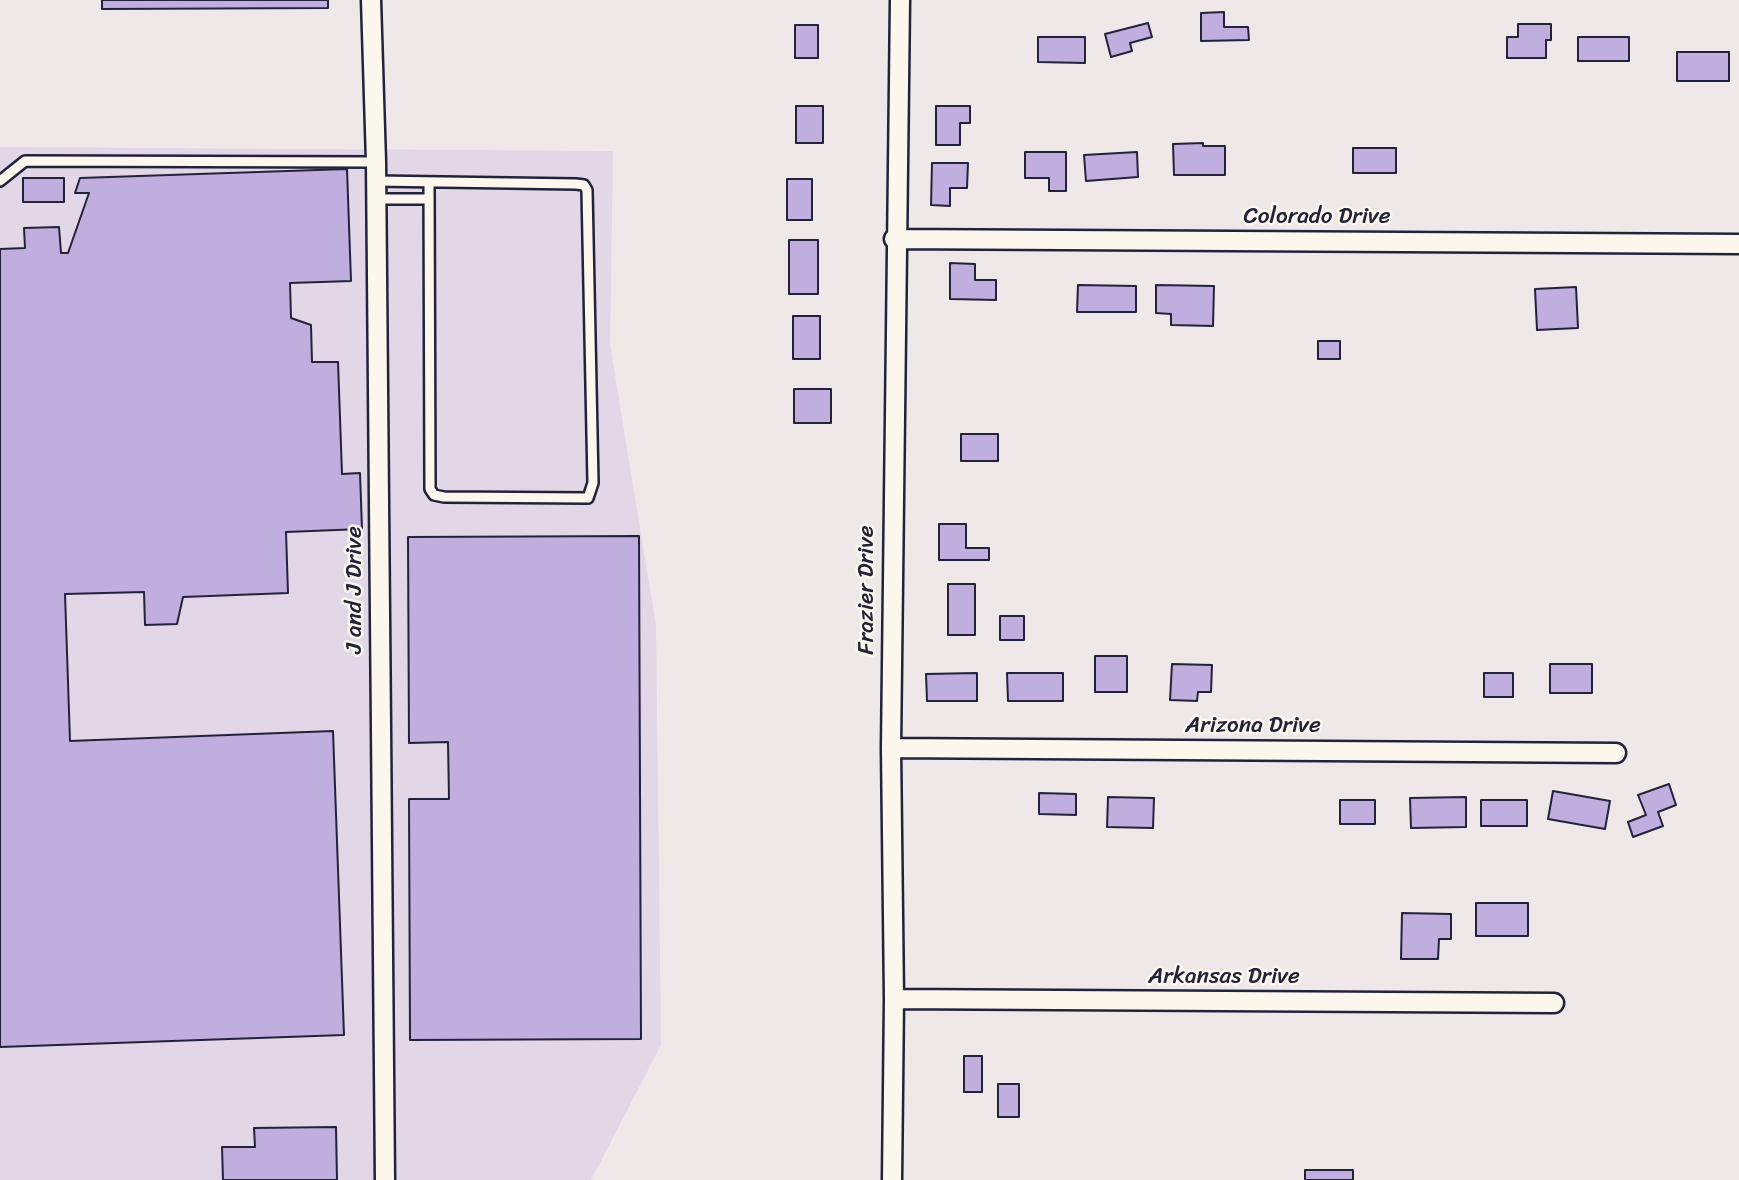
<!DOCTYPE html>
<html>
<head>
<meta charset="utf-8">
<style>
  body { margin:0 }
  canvas { display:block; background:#efe8e9 }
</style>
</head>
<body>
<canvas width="1739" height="1180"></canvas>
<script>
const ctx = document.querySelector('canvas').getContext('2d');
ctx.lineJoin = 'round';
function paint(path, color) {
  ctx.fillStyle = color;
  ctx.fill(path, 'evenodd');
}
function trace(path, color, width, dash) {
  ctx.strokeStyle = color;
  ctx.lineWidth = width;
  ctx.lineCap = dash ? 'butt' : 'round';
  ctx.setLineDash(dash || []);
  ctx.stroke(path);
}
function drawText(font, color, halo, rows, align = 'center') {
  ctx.font = font + ' Sriracha,sans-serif';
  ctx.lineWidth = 5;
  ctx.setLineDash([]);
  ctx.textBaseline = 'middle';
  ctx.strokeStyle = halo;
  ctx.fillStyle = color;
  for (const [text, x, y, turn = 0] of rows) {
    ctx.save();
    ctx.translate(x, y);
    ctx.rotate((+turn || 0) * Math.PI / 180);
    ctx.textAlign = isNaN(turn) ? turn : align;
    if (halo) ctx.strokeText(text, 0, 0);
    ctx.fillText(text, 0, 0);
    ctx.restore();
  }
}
paint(new Path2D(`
  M0 147 613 151 610 344 656 626 661 1045 591 1180H0Z`), '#e1d7e6');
const building = new Path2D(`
  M102 0H328V8L102 9Z
  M1224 12V27H1248L1249 40 1201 41V13Z
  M1148 23 1152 37 1130 43 1132 51 1111 57 1105 34Z
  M1518 24H1551V40H1546V58H1507V37H1518Z
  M795 25H818V58H795Z
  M1038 37H1085V63L1038 62Z
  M1578 37H1629V61H1578Z
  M1677 52H1729V81H1677Z
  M796 106H823V143H796Z
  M936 106H970V123H960V145H936Z
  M1203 143V146H1225V175H1174L1173 144Z
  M1353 148H1396V173H1353Z
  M1025 152H1066V191H1049V178H1025Z
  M1137 152 1138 177 1086 181 1084 155Z
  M932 163H968L967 188H950V206L931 205Z
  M347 169 351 281 290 283 291 318 311 325 312 362H338L342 474 360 473 362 529 286 532 288 593 183 597 177 624 145 625 144 592 65 594 70 741 333 731 344 1035 0 1047V249L25 248 24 228 59 227 61 253H68L89 193H75L80 178Z
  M23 178H64V202H23Z
  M787 179H812V220H787Z
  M789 240H818V294H789Z
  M950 263 975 264V280H996V300L950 299Z
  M1078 285 1136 286V312H1077Z
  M1156 285 1214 286 1213 326 1171 325V314L1156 313Z
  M1576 287 1578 328 1537 330 1535 289Z
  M793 316H820V359H793Z
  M1318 341H1340V359H1318Z
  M794 389H831V423H794Z
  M961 434H998V461H961Z
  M939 524H966V548H989V560H939Z
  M639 536 641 1039 410 1040 409 799H449L448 742 409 743 408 537Z
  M948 584H975V635H948Z
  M1000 616H1024V640H1000Z
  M1095 656H1127V692H1095Z
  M1172 664 1212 665 1211 692H1198L1197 701 1170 700Z
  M1550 664H1592V693H1550Z
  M977 673V701H927L926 674Z
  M1007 673H1063V701H1008Z
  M1484 673H1513V697H1484Z
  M1669 784 1676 805 1658 812 1663 826 1633 837 1628 822 1646 815 1638 795Z
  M1553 791 1610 801 1605 829 1548 819Z
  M1039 793 1076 794V815L1039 814Z
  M1108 797 1154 798 1153 828 1107 827Z
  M1466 797V827L1411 828 1410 798Z
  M1340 800H1375V824H1340Z
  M1481 800H1527V826H1481Z
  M1476 903H1528V936H1476Z
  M1402 913 1451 914V939H1439L1438 959H1401Z
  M964 1056H982V1092H964Z
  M998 1084H1019V1117H998Z
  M336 1127 337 1180H223L222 1147H255L254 1128Z
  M1305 1170H1353V1180H1305Z`);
paint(building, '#c0aede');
trace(building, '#22223b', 2);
const service = new Path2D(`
  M0 181 25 161 376 162
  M376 181 576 184 584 185 587 190 593 483 588 498 444 497 434 495 430 489 429 182
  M376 199H429`);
const minor = new Path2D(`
  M371 0 376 162 385 1180
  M894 239 1739 244
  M891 748 1616 753
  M894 999 1554 1003
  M892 1180 894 999 891 748 900 0`);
trace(service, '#22223b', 14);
trace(minor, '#22223b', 23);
trace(service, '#fbf7ec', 9);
trace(minor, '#fbf7ec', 18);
drawText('23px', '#22223b', '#fbf7ec', [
  ["Colorado Drive",1317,217],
  ["J and J Drive",355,590,-90],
  ["Frazier Drive",867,590,-90],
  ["Arizona Drive",1253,726],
  ["Arkansas Drive",1224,977]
]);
</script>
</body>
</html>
